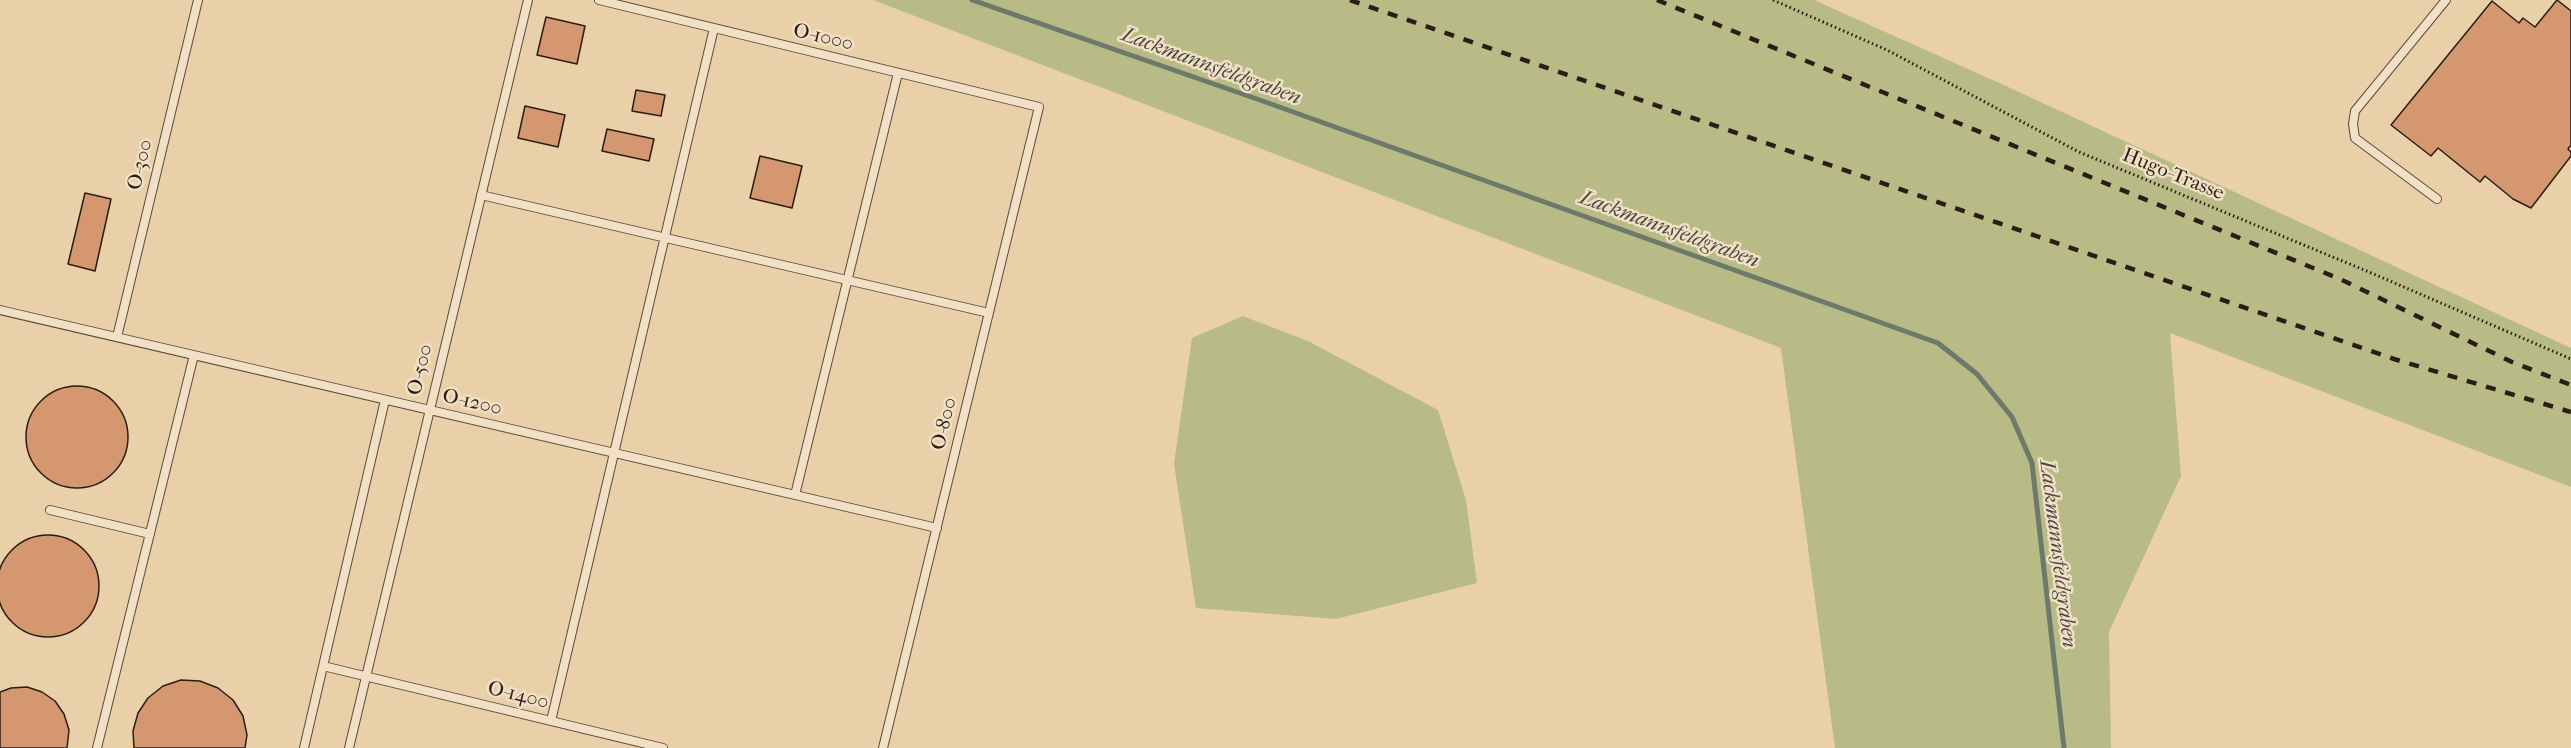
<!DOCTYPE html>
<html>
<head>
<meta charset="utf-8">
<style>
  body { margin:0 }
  canvas { display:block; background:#ead0a8 }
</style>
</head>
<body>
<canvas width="2571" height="748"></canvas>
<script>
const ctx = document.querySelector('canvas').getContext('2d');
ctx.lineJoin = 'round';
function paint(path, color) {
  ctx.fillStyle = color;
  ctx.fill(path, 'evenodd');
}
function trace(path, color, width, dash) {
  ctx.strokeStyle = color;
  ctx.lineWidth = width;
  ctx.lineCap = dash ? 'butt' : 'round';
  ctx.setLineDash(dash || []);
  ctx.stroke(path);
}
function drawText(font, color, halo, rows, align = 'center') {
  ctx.font = font + ' "IM FELL French Canon",serif';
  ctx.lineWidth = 5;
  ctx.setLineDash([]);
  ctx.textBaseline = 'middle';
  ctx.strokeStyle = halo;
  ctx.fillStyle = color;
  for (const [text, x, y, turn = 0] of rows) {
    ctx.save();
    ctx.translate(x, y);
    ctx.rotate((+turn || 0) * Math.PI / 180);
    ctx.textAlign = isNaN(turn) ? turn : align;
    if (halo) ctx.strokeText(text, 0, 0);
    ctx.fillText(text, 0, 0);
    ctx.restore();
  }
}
paint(new Path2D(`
  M873 0H1814L2006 86 2571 348V487L2170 333 2181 476 2109 632 2111 748H1835L1781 348Z
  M1243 316 1308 341 1438 410 1466 500 1477 583 1336 619 1196 608 1174 464 1192 338Z`), '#b8bb86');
trace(new Path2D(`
  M972 0 1257 99 1938 343 1977 374 2012 417 2032 463 2064 748`), '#6d796b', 5);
const building = new Path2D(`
  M2557 0 2571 11V145L2568 149 2571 152V156L2531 208 2513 199 2485 176 2480 182 2438 148 2431 156 2391 125 2492 1 2519 23 2523 18 2535 27Z
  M546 17 585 26 577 64 537 55Z
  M636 90 665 95 661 116 632 111Z
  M525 106 565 115 558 147 518 138Z
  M607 129 654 139 649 161 602 151Z
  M760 156 802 166 792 208 750 198Z
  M85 193 111 199 95 271 68 264Z
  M26 437a51 51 0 1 1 102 0a51 51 0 1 1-102 0Z
  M-3 586a51 51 0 1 1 102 0a51 51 0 1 1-102 0Z
  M181 680 200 681 218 688 233 700 243 716 247 735 245 748H134L133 731 138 713 148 698 163 686Z
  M27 687 42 692 55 701 64 714 69 730 67 748H0V692L11 688Z`);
paint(building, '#d49770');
trace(building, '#2c1d14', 1.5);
const service = new Path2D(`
  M599 0 1039 107 883 748
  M481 195 989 313
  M2437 199 2355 138 2353 124 2355 111 2446 0
  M0 310 937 528
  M117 337 198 0
  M795 495 898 73
  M50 510 150 534
  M323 666 663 748
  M551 721 714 28
  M97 748 194 355
  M304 748 385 400
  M349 748 528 0`);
trace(service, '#5c4a39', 10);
trace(new Path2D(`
  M1773 0 1887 50 2079 152 2369 272 2571 359`), '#2c1d14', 3, [1.5, 3]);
trace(service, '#f1e0c6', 8);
trace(new Path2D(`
  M1350 0 2394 359 2571 412
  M1657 0 2340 279 2512 362 2571 385`), '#2c1d14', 4.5, [10, 10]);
drawText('20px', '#2c1d14', '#f1e0c6', [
  ["O-1000",823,38,14],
  ["O-300",141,165,-76],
  ["Hugo-Trasse",2173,175,22],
  ["O-500",421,370,-76],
  ["O-1200",472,403,13],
  ["O-800",945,424,-76],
  ["O-1400",518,696,14]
]);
drawText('italic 21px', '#4c4b40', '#f1e0c6', [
  ["Lackmannsfeldgraben",1211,67,20],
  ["Lackmannsfeldgraben",1669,230,20],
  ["Lackmannsfeldgraben",2057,554,83]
]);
</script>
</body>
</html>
